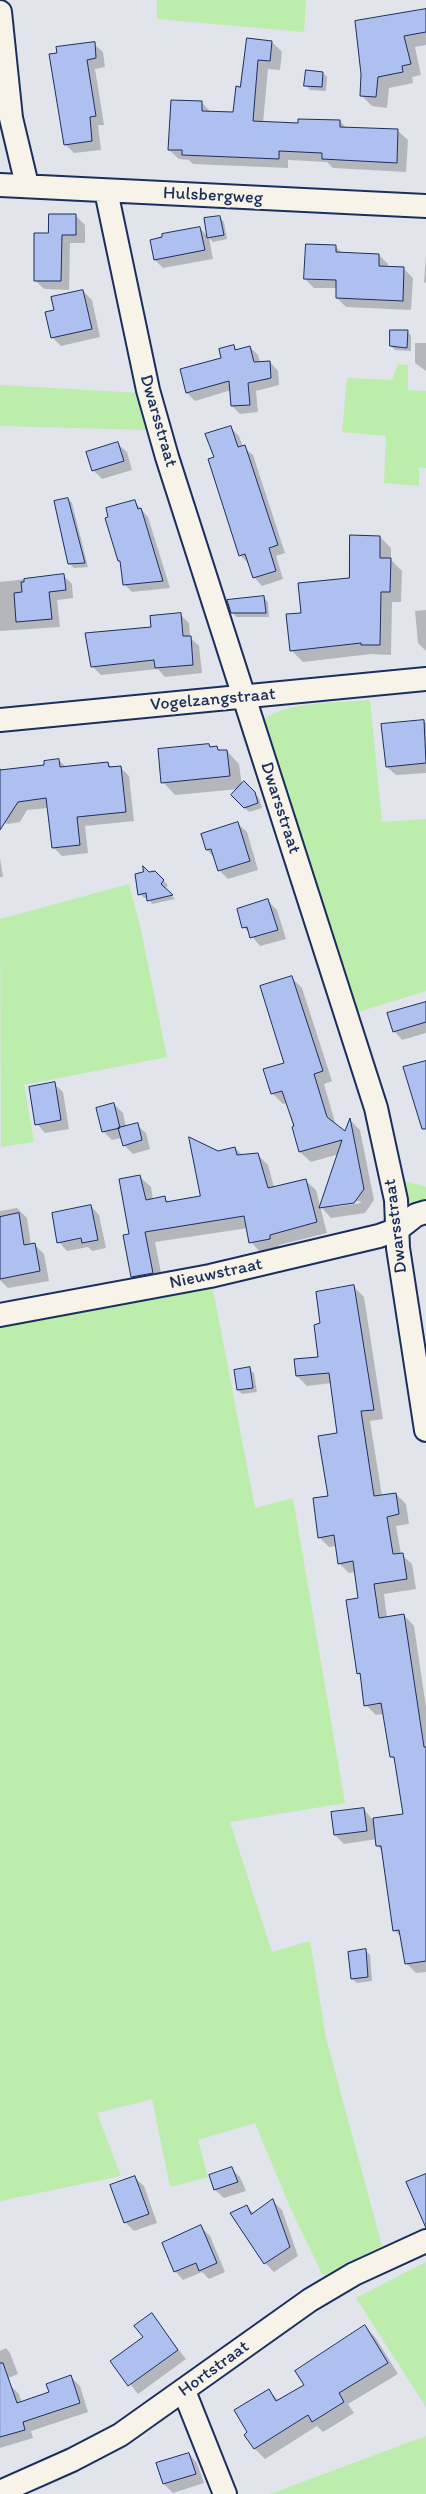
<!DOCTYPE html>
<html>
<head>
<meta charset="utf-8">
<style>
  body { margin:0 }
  canvas { display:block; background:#e1e4ea }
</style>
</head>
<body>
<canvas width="426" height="2494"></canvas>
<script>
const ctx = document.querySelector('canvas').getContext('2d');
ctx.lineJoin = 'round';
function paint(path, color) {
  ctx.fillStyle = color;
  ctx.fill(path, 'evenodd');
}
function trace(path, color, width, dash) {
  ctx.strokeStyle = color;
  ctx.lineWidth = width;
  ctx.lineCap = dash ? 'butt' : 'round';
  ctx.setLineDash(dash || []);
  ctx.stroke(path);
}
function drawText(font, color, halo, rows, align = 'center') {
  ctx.font = font + ' Itim,sans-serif';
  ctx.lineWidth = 4.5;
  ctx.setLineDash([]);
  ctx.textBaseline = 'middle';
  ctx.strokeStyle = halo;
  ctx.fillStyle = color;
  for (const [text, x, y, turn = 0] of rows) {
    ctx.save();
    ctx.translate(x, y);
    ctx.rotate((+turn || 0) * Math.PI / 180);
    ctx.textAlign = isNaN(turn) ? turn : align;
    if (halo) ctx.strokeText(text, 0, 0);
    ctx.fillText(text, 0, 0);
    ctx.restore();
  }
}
paint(new Path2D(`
  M157 0H306L304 32 157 19Z
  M398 364 408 365V390L426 391V468L419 467V486L384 483 386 436 342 432 347 378 392 380Z
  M0 385 141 393 150 430 0 426Z
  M370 700 382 822 426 819V991L352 1014 263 721C281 701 342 703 370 700Z
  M129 884 140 926 167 1057 24 1085 34 1142 1 1147 0 919Z
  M401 1180 426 1187V1205H414L407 1201Z
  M212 1284 255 1508 293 1498 345 1803 230 1822 272 1952 310 1941 326 2038 382 2246 323 2276 289 2205 255 2123 198 2140 208 2177 170 2187 152 2099 97 2113 121 2176 0 2201V1325Z
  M426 2262V2407L356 2298Z
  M426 2436V2494H270Z`), '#bcedac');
paint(new Path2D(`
  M426 10V45L415 47 421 75 412 77 413 83 389 88 387 108 372 106 361 95 363 74Z
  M248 40 272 42 282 52 280 70 268 69 263 123 300 125 340 121 347 129 398 131 408 140 406 172 333 168 327 162 288 160V168L193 164 189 160 179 159 169 150 201 102 212 113H235L242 88Z
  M94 44 103 52 105 67 95 69 104 125H98L101 150 74 153 65 144 51 55Z
  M323 73 327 77 326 91 310 90 306 85Z
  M76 216 85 225V243H70L69 290 44 289 35 280 49 234Z
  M220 218 224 222 227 239 213 242 209 238 213 259 163 268 155 260 200 228 208 237Z
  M336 247 343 254 379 255 388 264 387 268 404 269 413 278 411 310 346 307 337 298V288H314L305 279Z
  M426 255V283L424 282Z
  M83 291 92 300 100 337 61 346 52 337 55 311Z
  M407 331 411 336V351L395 350 391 346Z
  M415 343H426V371L415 363Z
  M233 346 238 351 250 347 258 355 260 363 270 362 278 371 279 385 256 391 258 412 240 414 232 406 231 390 195 401 187 393 181 370 222 359Z
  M231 428 239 436 243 447 253 455 285 553 276 556 283 579 262 586 254 577 249 564 240 555 216 458Z
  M118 444 127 452 132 470 102 479 93 470Z
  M68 499 72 503 88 567 74 568 69 563Z
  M134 501 148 517 170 588 132 592 124 584 122 564 119 560Z
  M380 537 391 548V560L402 571 401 602H392L391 655 371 654 303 662 292 651 303 614 350 579Z
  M63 575 72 584 73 598 57 600 60 627 0 631V582Z
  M264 598 268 602 269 617H236L232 612Z
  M426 610V651L418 643 415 611Z
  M180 614 189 623 190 637 199 646 202 673 165 677 158 669 101 675 92 666 152 628Z
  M424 721 426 723V773L396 775 387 767Z
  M209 745 221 752 227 751 239 764 242 786 244 783 259 798 262 808 249 812 232 795 239 789 175 795 163 782Z
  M59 760 67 768 107 763 113 768 120 767 129 776 134 821 85 826 88 853 62 856 53 847 48 808 27 810 20 822 8 824 0 821V768L6 771 45 766Z
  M238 824 247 832 258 870 228 879 219 870 215 858 207 850 202 834Z
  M0 858 3 877H0Z
  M155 872 168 885 165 889 175 899 152 904 148 898H144L140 894 148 873Z
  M268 901 277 910 286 939 260 946 244 927Z
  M292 978 302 988 332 1081 324 1084 336 1126 346 1133 350 1120 360 1130 374 1200 365 1213 331 1218 321 1207 339 1154 311 1162 300 1152 287 1103 283 1104 272 1093 286 1064ZM360 1201 361 1203 334 1207V1204Z
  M426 1003V1033L402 1040 394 1031Z
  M54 1084 63 1092 69 1129 45 1133 37 1124Z
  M114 1104 123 1113 126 1127 137 1125 146 1133 150 1149 133 1154 124 1145 122 1138 112 1140 103 1131Z
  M235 1148 242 1155 257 1154 268 1165 274 1187 305 1180 316 1190 327 1233 279 1245 280 1249 261 1253 251 1242 248 1228 155 1242 163 1283 143 1287 132 1277 131 1235 140 1177 151 1187 153 1200 164 1198 169 1202 202 1197 217 1152Z
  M91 1206 99 1215 106 1248 92 1251 88 1247 67 1251 59 1242Z
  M17 1208 27 1218 31 1245 34 1244 44 1254 49 1281 8 1288 0 1280V1211Z
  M354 1287 364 1297 383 1419 370 1421 382 1496 396 1494 406 1504 409 1524 396 1526 401 1554 412 1564 416 1589 384 1594 387 1618 404 1615 414 1626 426 1707V1972L416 1973 406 1963 402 1938 395 1931 383 1852 378 1846 377 1839 344 1844 335 1835 364 1809 372 1819 405 1815 396 1761 392 1757 384 1714 376 1715 366 1705 361 1676 358 1673 360 1599 356 1572 349 1573 339 1563 337 1546 329 1547 319 1537 329 1497 339 1434 332 1383 307 1386 297 1376 320 1358 321 1324Z
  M249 1369 254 1373 257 1392 242 1394 238 1390Z
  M366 1951 370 1955 372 1981 357 1983 352 1979Z
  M231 2168 240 2177 246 2191 224 2198 215 2190 211 2176Z
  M135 2178 144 2186 157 2223 134 2231 125 2222Z
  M273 2201 282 2210 298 2256 274 2272 265 2263 247 2206 254 2214Z
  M201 2227 210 2236 225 2272 209 2279 202 2272 183 2280 175 2271Z
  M151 2315 186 2359 138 2394 112 2361 145 2338Z
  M364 2326 375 2337 398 2374 348 2404 354 2413 323 2432 317 2426 265 2459 254 2448 269 2390 279 2401 305 2385Z
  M6 2348 10 2353 18 2374 3 2380 0 2376V2351Z
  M71 2377 80 2386 88 2412 31 2431 33 2438 0 2448V2388L10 2385 19 2394 22 2403 51 2393Z
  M189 2454 197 2463 204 2483 173 2493 164 2484Z`), '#0003');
const building = new Path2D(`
  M426 9V32L404 36 411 64 402 66 403 72 378 77 376 97 360 96 361 74 355 21Z
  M247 38 272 41 270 61 258 60 253 121 298 123V119L340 120V127L398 129 397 163 322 159V153L279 151V159L182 155V150H168L171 100 202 101V111L233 112 236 86 240 87Z
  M95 42 96 58 87 60 96 116 90 117 92 141 64 145 49 54 57 53 56 47Z
  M306 70 323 72 322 87 304 86Z
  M49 214H76V235H62L61 281H34V233H48Z
  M220 216 224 235 207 238 204 218Z
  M200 227 205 250 154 260 150 240 162 237V234Z
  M306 244 336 245V252L379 254V266L404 267 403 301 336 298V280L304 279Z
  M83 290 92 329 51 338 45 312 54 310 51 297Z
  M390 330H408L407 348 390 346Z
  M234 345 235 350 250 346 254 362 270 361 271 378 248 383 250 405 231 406 229 381 186 393 180 369 221 358 219 349Z
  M231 426 238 447 245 445 278 545 269 548 276 571 253 578 245 554 239 556 208 459 214 457 205 434Z
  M118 442 124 461 92 471 86 452Z
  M68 498 85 563 68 564 54 501Z
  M135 500 138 509 141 508 163 581 123 585 120 561H118L105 518 108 517 106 508Z
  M350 535 380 536V558H391L390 592H381L380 645H361V643L290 651 286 614 301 613 298 583 349 578Z
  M64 574 66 590 49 592 52 619 16 622 14 593 22 592 21 582H24V579Z
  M264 596 266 613H231L227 600Z
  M181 613 183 636H191L193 665 155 668 154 660 91 667 85 633 151 627 150 616Z
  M424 720 426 763 386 767 381 724Z
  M209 744 210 747 217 746 218 750H227L230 776 161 783 158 749Z
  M59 759 60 767 108 762 109 767 121 766 126 812 77 817 80 845 52 848 46 798 18 802 0 830V770L44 765V761Z
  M244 781 255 792 258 803 244 808 231 795Z
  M238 822 250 861 218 871 211 849 206 850 201 834Z
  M143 866 149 872 155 871 164 880 161 884 173 895 147 901 146 893 138 895 135 874 143 872Z
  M268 899 278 930 250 938 247 927 242 928 237 909Z
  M292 976 323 1071 314 1074 327 1117 345 1131 350 1118 364 1189 354 1203 319 1208 342 1140 299 1152 292 1127 294 1126 282 1091 271 1094 263 1069 284 1063 260 986Z
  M426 1002V1022L393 1032 387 1013Z
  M426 1061V1129H422L403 1067Z
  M55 1082 61 1120 35 1125 29 1087Z
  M114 1103 120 1128 102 1132 96 1108Z
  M138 1123 142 1140 123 1146 118 1128Z
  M189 1137 218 1151 235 1147 237 1155 258 1153 268 1188 306 1179 317 1222 270 1235V1239L249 1243 244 1216 145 1232 153 1273 131 1277 123 1235 129 1234 119 1179 140 1175 146 1200 165 1196 166 1202 200 1196Z
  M91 1205 98 1240 82 1243 81 1238 57 1243 52 1213Z
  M19 1213 24 1245 35 1243 40 1271 0 1279V1217Z
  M354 1285 374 1410 361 1411 374 1496 396 1493 399 1514 387 1517 393 1554 403 1553 407 1579 374 1584 379 1618 404 1614 424 1747H426V1961L413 1963 405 1964 399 1930 393 1931 381 1846H376L373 1818 403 1814 394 1757H390L381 1703 364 1706 360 1673 357 1674 346 1600 358 1598 353 1561 338 1564 334 1535 318 1538 313 1498 328 1496 318 1436 337 1433 329 1373 296 1376 294 1359 318 1357 314 1325 320 1323 316 1292Z
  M250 1367 253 1388 237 1390 234 1370Z
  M364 1808 367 1831 334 1835 331 1812Z
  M366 1949 368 1977 351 1979 348 1952Z
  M232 2167 238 2182 214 2190 209 2175Z
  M426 2174V2228L406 2182Z
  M135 2176 149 2214 124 2223 110 2185Z
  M273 2199 290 2247 264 2264 230 2213 247 2205 251 2214Z
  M201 2225 217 2263 199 2271 196 2263 174 2272 162 2243Z
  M152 2313 178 2350 128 2386 110 2361 143 2337 134 2326Z
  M365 2325 388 2363 339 2393 344 2402 312 2422 308 2415 254 2449 244 2435 247 2432 234 2410 269 2389 276 2401 304 2385 295 2371Z
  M0 2363H3L17 2403 49 2392 46 2384 71 2375 80 2403 23 2422 25 2430 0 2437Z
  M189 2453 196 2474 163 2484 156 2463Z`);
paint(building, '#aec0ef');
trace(building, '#1b2f5e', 1);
const minor = new Path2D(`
  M0 12 11 118 27 185
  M0 185 426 206
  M106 191 148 390 167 457 376 1108 396 1200 398 1248 426 1430
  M0 720 426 679
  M0 1315 210 1276 379 1236 398 1229 416 1215 426 1212
  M184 2391 225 2494
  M0 2492 72 2460 120 2435 310 2300 354 2274 426 2241`);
trace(minor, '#1b2f5e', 26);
trace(minor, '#f7f3e8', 22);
drawText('18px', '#1b2f5e', '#f7f3e8', [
  ["Hulsbergweg",213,196,3],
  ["Dwarsstraat",158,421,74],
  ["Vogelzangstraat",213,700,-5],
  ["Dwarsstraat",280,808,72],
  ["Dwarsstraat",396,1226,-97],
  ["Nieuwstraat",216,1274,-12],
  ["Hortstraat",214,2369,-36]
]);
</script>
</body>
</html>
